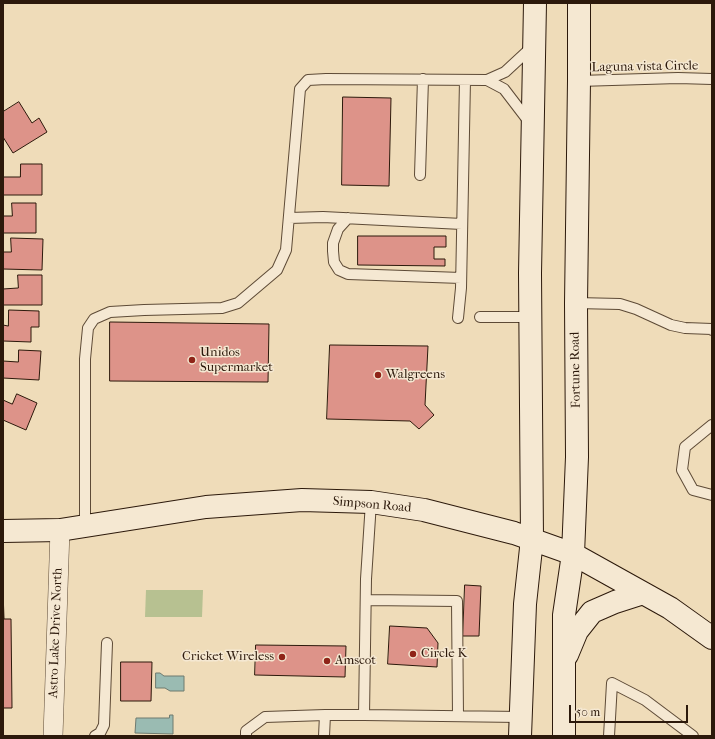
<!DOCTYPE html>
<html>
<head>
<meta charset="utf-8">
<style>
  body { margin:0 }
  #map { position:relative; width:715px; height:739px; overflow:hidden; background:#efdcb9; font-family:"IM FELL French Canon",serif }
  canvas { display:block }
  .frame { position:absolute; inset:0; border:4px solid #2c190b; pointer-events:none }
  .scale { position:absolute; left:569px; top:705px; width:119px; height:18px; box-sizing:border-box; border:2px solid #2c190b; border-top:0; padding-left:5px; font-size:12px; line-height:14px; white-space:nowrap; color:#2c190b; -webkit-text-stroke:3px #f5e8d2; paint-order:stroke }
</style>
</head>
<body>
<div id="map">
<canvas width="715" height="739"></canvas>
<div class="frame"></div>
<div class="scale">50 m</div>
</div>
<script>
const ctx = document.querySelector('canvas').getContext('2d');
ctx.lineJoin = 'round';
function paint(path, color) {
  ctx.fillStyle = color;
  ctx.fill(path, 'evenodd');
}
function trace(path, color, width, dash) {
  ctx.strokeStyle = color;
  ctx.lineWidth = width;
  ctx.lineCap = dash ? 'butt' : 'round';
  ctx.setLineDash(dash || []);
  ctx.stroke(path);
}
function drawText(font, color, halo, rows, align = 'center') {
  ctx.font = font + ' "IM FELL French Canon",serif';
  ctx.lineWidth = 3;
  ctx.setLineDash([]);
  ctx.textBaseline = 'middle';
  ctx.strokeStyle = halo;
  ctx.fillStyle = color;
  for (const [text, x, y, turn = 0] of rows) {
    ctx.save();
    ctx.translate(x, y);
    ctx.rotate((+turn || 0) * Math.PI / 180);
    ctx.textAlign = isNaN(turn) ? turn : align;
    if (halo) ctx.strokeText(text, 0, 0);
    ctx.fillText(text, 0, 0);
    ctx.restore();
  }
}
paint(new Path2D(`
  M146 590H203L202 617H145Z`), '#b7c191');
const water = new Path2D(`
  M156 673H160L164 676H184V691H170L165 688H156Z
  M170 715H173V734L135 733 136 718H169Z`);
paint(water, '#9abbb2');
trace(water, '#6e7a6f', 1);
const building = new Path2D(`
  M343 97 391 98 389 186 342 185Z
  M19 102 32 123 39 118 47 132 13 153 3 137V112Z
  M21 164H42V195H3V177H20Z
  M12 203H36V233H3V216H12Z
  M358 236H446V247H434V259H445V266L358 265Z
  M11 238 43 239 42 270 3 269V252H11Z
  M18 275H42V305H3V289L18 288Z
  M9 310 39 311V327H31V342L3 341V325L8 326Z
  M110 322 269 324 268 382 110 381Z
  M330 345 428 346 425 405 434 415 419 429 410 421 327 419Z
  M19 350 41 351 39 380 3 378V361L18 362Z
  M17 394 37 403 26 430 3 420V400L12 404Z
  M465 585 481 586 479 636H463Z
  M3 591 4 619H11L12 708H3Z
  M390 626 427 628 438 643 437 667 388 664Z
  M256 645 346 646 345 677 255 675Z
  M121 662H152L151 701H121Z`);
paint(building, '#dd9389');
trace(building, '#2c190b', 1);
const lane = new Path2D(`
  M487 80 504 89 530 123
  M579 81 678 78 712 79
  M420 175 423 79
  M289 218 323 217 462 224
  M348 218 338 229 333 243V251L334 262 339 270 348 274 461 278
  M576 303 620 304 636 309 671 325 685 328 712 329V330
  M480 317H530
  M458 318 461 288 465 80
  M712 425 685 447 682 470 693 490 712 495
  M85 527V359L88 328 94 319 110 312 144 310 222 308 238 303 277 270 286 250 300 89 308 80 326 79 487 80 505 72 532 47
  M366 600 457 601 458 716
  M364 715 520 717
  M95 736 100 733 104 725 107 643
  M246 736V731L265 717 325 715
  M324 736 325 715H364L366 579 371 502
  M609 736 612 683 645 700 693 736`);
const street = new Path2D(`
  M53 736 60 530`);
const secondary = new Path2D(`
  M3 531 60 530 206 507 302 500 371 502 424 510 514 533 573 554 670 608 712 638
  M567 655 577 631 592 612 615 602 643 593
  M520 736 525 604 532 539 530 273 535 3
  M564 736V615L573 554 577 457 576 303 579 81V3`);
trace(lane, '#5d4a36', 12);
trace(street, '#5d4a36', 20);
trace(secondary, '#2c190b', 24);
trace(lane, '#f5e8d2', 10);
trace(street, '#f5e8d2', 19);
trace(secondary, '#f5e8d2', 22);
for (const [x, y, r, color] of [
  [192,360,4,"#8f2418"],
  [378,375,4,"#8f2418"],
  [413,654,4,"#8f2418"],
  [282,657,4,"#8f2418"],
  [327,661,4,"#8f2418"]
]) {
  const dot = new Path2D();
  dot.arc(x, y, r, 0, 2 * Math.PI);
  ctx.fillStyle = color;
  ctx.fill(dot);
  trace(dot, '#f5e8d2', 1.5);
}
drawText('13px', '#2c190b', '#f5e8d2', [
  ["Laguna vista Circle",645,67,-1],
  ["Fortune Road",576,370,-91],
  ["Simpson Road",372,505,5],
  ["Astro Lake Drive North",56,633,-88]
]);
drawText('13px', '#2c190b', '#f5e8d2', [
  ["Unidos",200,353],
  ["Supermarket",200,368],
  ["Walgreens",386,375],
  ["Circle K",421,654],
  ["Cricket Wireless",274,657,"right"],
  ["Amscot",335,661]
], 'left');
</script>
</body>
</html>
